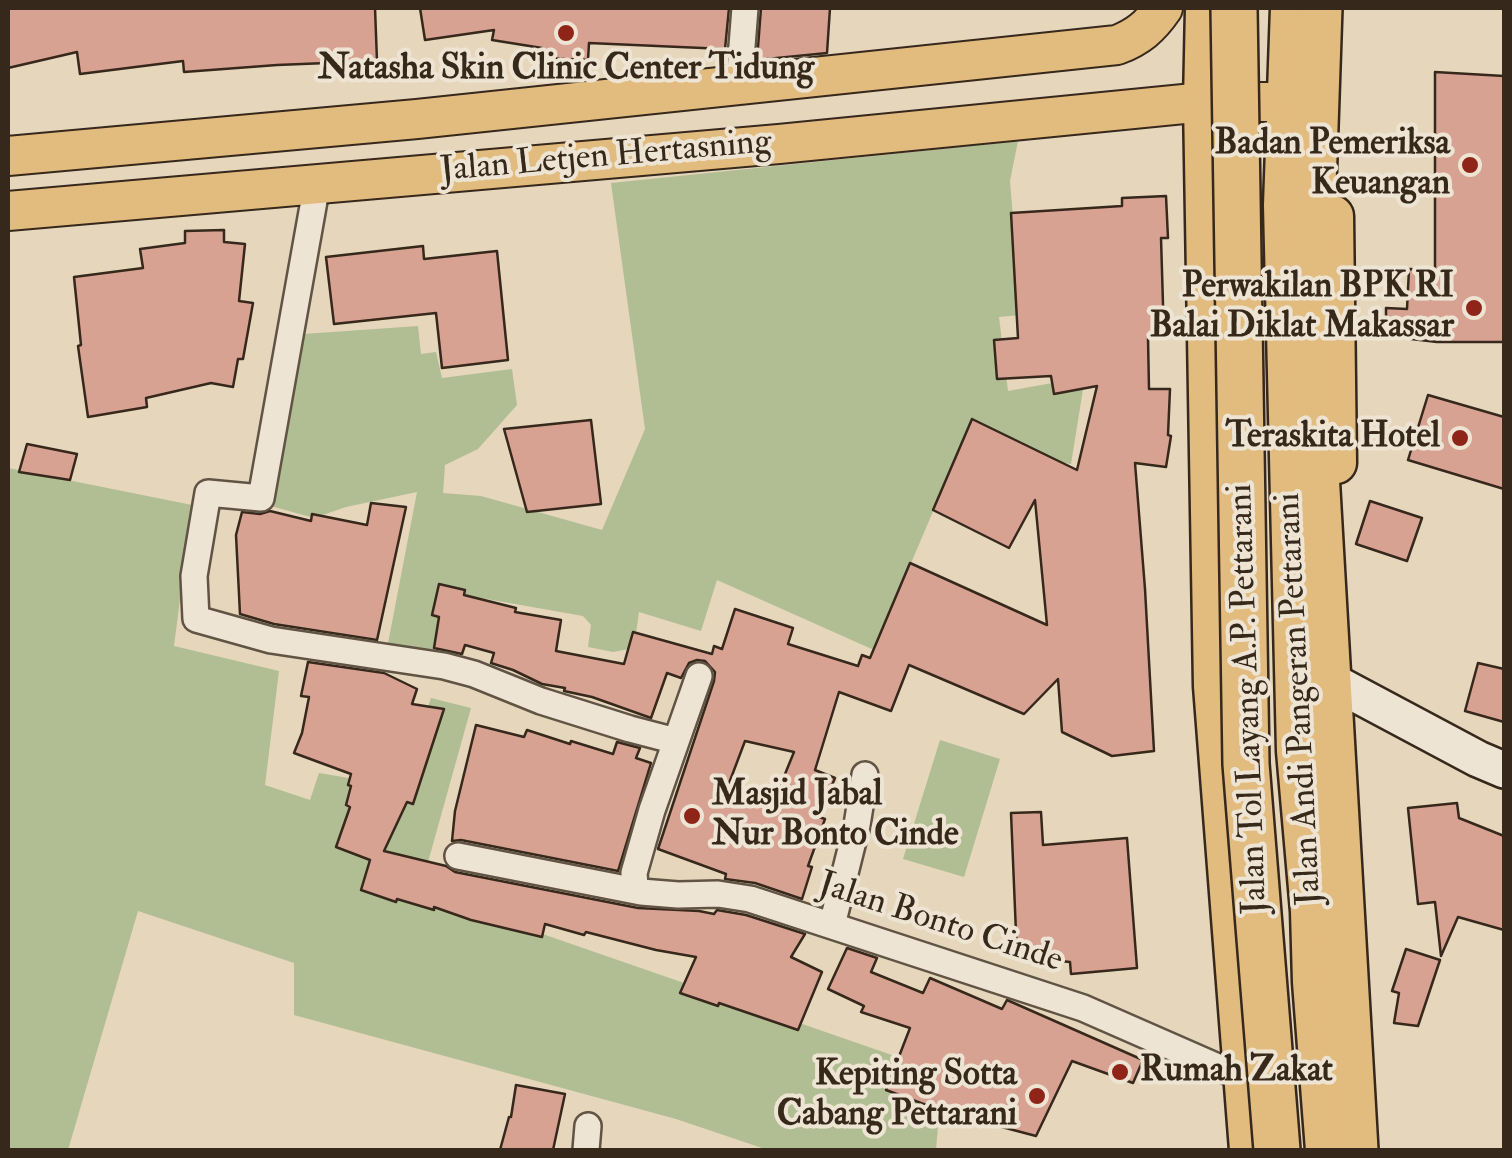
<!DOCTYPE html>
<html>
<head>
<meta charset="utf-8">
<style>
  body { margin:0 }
  #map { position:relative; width:1512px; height:1158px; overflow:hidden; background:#e5d6bc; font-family:"IM FELL Double Pica",serif }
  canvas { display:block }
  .frame { position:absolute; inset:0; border:10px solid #37281c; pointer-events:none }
</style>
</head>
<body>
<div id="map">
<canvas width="1512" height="1158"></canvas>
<div class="frame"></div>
</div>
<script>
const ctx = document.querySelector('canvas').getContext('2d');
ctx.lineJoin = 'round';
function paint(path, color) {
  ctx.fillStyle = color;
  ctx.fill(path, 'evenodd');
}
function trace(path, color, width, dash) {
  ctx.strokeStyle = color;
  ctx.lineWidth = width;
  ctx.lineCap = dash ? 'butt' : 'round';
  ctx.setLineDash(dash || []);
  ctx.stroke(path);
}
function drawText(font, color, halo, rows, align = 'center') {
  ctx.font = font + ' "IM FELL Double Pica",serif';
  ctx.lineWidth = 8;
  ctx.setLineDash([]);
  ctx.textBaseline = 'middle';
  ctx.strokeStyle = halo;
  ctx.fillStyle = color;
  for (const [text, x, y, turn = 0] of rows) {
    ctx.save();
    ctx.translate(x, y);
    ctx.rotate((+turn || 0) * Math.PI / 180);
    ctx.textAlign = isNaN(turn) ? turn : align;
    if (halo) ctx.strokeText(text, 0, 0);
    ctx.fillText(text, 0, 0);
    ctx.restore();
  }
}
paint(new Path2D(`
  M1018 141 1010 181 1021 315 999 317 1008 391 1085 377 1071 464 1059 462 972 420 874 650 717 580 701 631 639 612 634 648 613 652 588 647 591 625 583 616 447 592 435 666 385 659 417 492 346 507 314 518 271 506 304 334 418 326 421 354 436 352 442 378 512 369 517 405 478 449 445 465 443 493 481 496 602 530 645 429 611 183Z
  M8 468 192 505 174 646 279 671 265 785 310 800 319 773 402 787 431 698 471 708 418 898 508 922 912 1062 951 1095 938 1126 936 1150H768L676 1119 294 1015V963L138 911 68 1150H8Z
  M940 740 1000 759 964 877 903 859Z`), '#b1be93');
const building = new Path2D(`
  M8 8H375L377 61 277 65 184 72 183 61 80 74 77 52 8 68Z
  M420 8H729L725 49 589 43 588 60 541 58 542 48 492 40 494 30 425 40Z
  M761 8H830L827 53 757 60Z
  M1435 72 1504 76V342H1437L1386 336V308L1407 309 1409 269 1435 270Z
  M1166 196 1168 238H1161L1164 337 1148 338 1149 389H1170L1168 435 1171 436 1166 467 1135 463 1145 589 1154 751 1112 756 1062 732 1058 679 1024 714 909 665 891 711 839 692 815 770 835 778 819 817 825 819 808 866 812 867 802 899 755 883 725 879 726 874 658 849 714 681 715 672 705 661 697 660 689 663 681 678 667 673 651 718 592 697 564 691 565 688 542 684 513 670 491 663 494 653 465 645 462 654 434 648 439 617 432 615 439 584 465 590 464 595 516 608 515 612 561 620 556 651 624 664 633 632 712 654 714 646 722 649 735 609 793 628 788 644 858 666 862 655 870 658 910 563 1047 625 1035 500 1009 548 933 510 972 419 1077 470 1097 386 1054 394 1051 376 997 379 994 340 1018 338 1011 213 1122 206V198ZM745 741 794 752 774 801 728 786Z
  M224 230V242L245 244 239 301 253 303 243 359H238L233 387 211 383 146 398 147 407 88 417 78 346 81 345 74 277 143 268 140 249 185 243V231Z
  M423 246 424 259 497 251 508 360 442 368 436 313 334 324 326 257Z
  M1428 395 1504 417V489L1408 460Z
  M591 420 601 504 527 512 504 429Z
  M27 444 77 454 70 480 19 472Z
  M1370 501 1422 518 1407 561 1356 544Z
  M371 503 406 507 377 640 274 624 240 614 236 535 242 512 260 514 270 511 311 521 312 514 367 525Z
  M308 662 384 673 417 689 412 704 444 709 413 804 407 802 384 851 446 866 455 872 638 908 699 911 714 914 717 910 746 915 805 934 791 957 822 972 798 1030 719 1003 718 1006 680 993 696 957 656 950 586 932 584 935 545 924 542 937 471 920 434 907V910L397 899 396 902 361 890 370 860 336 847 350 807 346 805 351 786 348 785 351 774 294 753 302 733 309 697 301 696Z
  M1478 663 1504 669V722L1465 711Z
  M476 725 524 737 527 730 570 744 571 741 613 754 617 742 640 748 636 758 651 763 618 871 461 840 452 841 455 811Z
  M1457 803 1459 818 1504 836V930L1458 917 1441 956 1435 902 1418 904 1408 808Z
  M1041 812 1043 845 1127 838 1137 968 1071 974 1070 962 1017 957 1011 813Z
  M847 948 877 958 871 972 923 993 930 978 1002 1009 1007 1000 1143 1060 1133 1083 1072 1061 1036 1136 945 1112 886 1090 910 1028 861 1012 864 1006 828 989Z
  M1406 949 1440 960 1418 1026 1394 1023 1399 993 1392 991Z
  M516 1085 565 1094 553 1150H500L509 1117H511Z`);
paint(building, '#d8a293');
trace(building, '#37281c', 2.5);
const minor = new Path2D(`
  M739 84 745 8
  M317 184 261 498 208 493 194 576 196 619 271 640 444 666 474 674 541 701 630 729 676 741
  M458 856 641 892 678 895 718 894 750 899 1083 1008 1245 1079
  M641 892 635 886 634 873 652 810 699 676
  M832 925 857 825 865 775
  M586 1150 588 1126`);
const secondary = new Path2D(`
  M1341 686 1478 759 1504 770`);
const primary = new Path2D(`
  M8 156 417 119 1117 45C1138 37 1150 27 1163 8
  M8 211 779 144 1204 102H1286`);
const trunk = new Path2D(`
  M1206 8 1204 102 1214 686 1250 1150
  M1291 8 1284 205 1297 751 1311 911 1313 982 1326 1150
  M1333 216 1336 463`);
const motorway = new Path2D(`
  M1319 8 1308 334 1355 1150`);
trace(minor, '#625444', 30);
trace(secondary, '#37281c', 40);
trace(primary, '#37281c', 42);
trace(trunk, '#37281c', 45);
trace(motorway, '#37281c', 50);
trace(minor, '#eee4d3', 25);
trace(secondary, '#eee4d3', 35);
trace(primary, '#e2bb7e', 38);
trace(trunk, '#e2bb7e', 40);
trace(motorway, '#e2bb7e', 45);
const motorwayBridge = new Path2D(`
  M1234 8 1246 764 1277 1150`);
trace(motorwayBridge, '#37281c', 50, []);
trace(motorwayBridge, '#e2bb7e', 45);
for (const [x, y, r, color] of [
  [566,33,10,"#8f2418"],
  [1470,165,10,"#8f2418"],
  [1474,308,10,"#8f2418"],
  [1460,438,10,"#8f2418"],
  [692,816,10,"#8f2418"],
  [1120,1072,10,"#8f2418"],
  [1037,1096,10,"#8f2418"]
]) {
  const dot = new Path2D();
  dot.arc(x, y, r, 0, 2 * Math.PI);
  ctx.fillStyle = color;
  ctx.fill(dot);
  trace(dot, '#eee4d3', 4);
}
drawText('bold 35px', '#37281c', '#eee4d3', [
  ["Natasha Skin Clinic Center Tidung",566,70,"center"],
  ["Badan Pemeriksa",1450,145],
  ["Keuangan",1450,185],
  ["Perwakilan BPK RI",1454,288],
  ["Balai Diklat Makassar",1454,328],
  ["Teraskita Hotel",1440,438],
  ["Masjid Jabal",712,796,"left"],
  ["Nur Bonto Cinde",712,836,"left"],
  ["Rumah Zakat",1140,1072,"left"],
  ["Kepiting Sotta",1017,1076],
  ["Cabang Pettarani",1017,1116]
], 'right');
drawText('35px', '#37281c', '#eee4d3', [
  ["Jalan Letjen Hertasning",606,158,-5],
  ["Jalan Tol Layang A.P. Pettarani",1250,699,-92],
  ["Jalan Andi Pangeran Pettarani",1301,699,-93],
  ["Jalan Bonto Cinde",940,924,18]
]);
</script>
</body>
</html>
